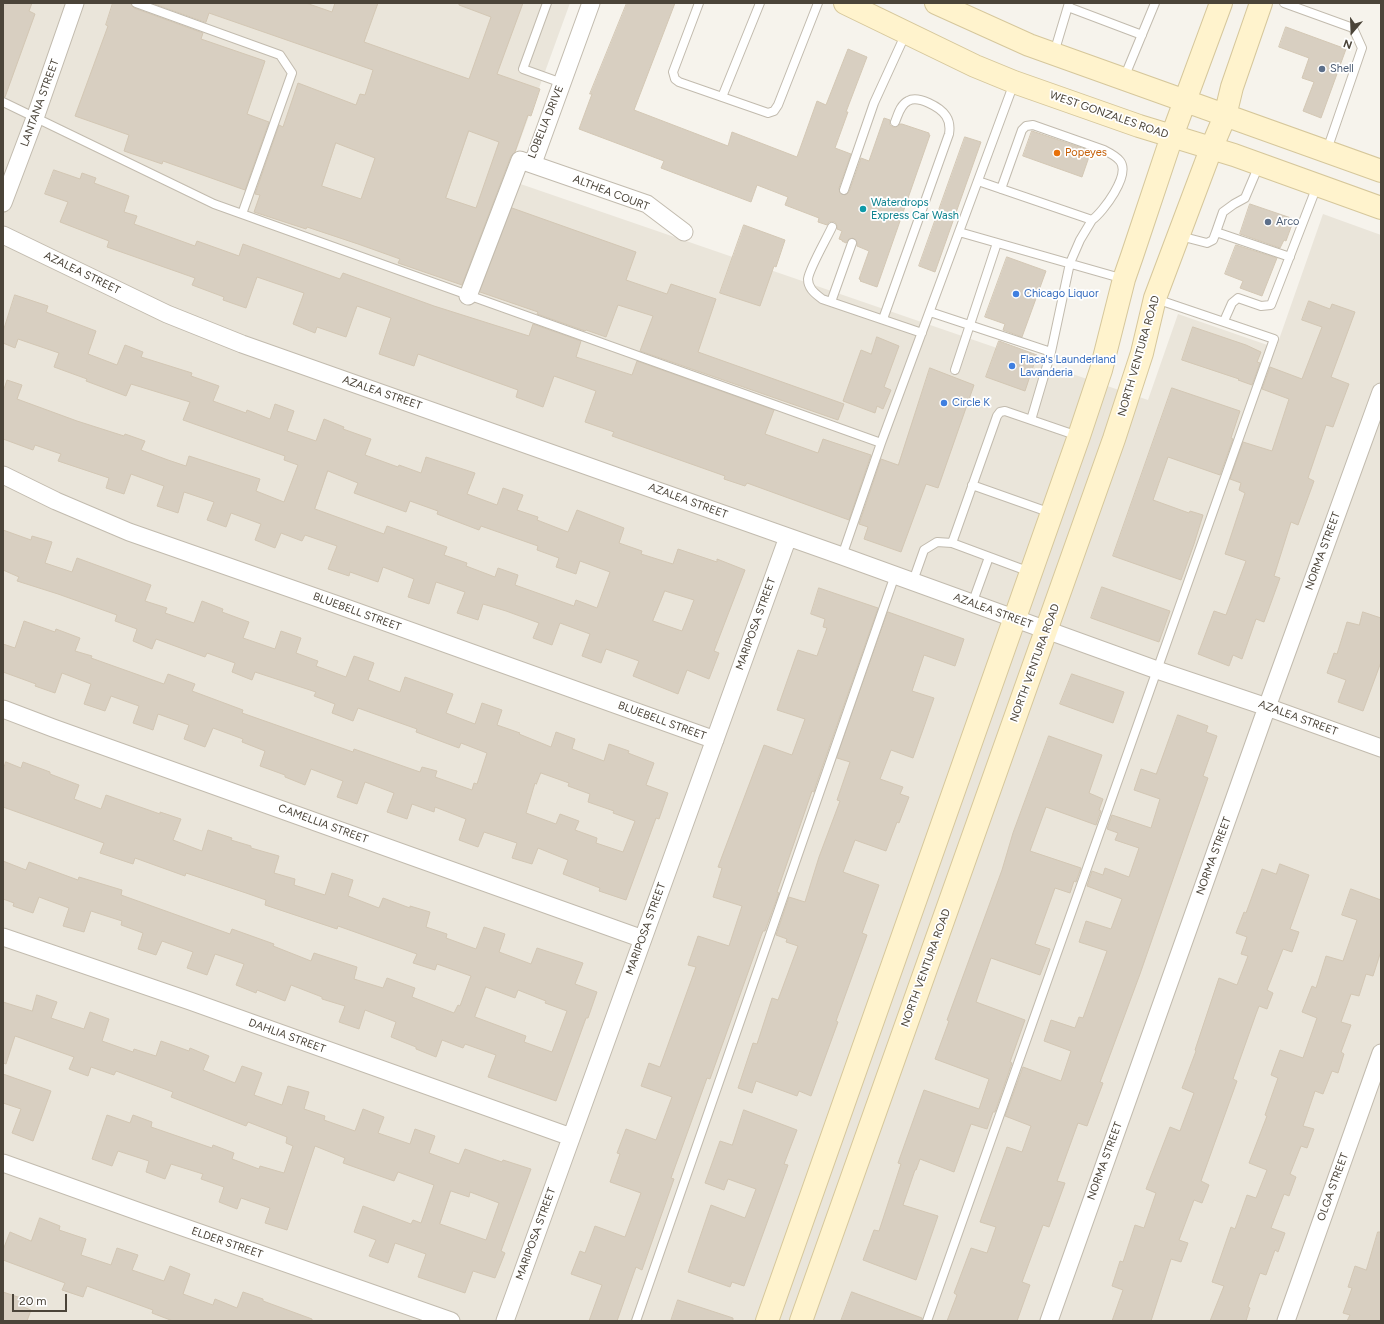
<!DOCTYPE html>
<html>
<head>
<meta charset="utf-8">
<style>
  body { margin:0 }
  #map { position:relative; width:1384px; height:1324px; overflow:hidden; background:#f6f3ec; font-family:Figtree,sans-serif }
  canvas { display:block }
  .frame { position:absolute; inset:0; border:4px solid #4b4439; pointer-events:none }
  .north { position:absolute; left:1332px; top:12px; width:40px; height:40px; -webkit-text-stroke:3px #fff; paint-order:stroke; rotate:199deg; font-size:11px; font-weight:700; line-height:16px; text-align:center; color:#4b4439 }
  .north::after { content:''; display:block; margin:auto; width:14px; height:18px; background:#4b4439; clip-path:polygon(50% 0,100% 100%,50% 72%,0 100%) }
  .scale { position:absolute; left:12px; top:1294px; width:55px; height:18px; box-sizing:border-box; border:2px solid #4b4439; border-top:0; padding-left:5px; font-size:12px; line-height:14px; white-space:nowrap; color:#4b4439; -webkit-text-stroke:3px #fff; paint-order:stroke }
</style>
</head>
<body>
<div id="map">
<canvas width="1384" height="1324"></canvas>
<div class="frame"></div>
<div class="north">N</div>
<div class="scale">20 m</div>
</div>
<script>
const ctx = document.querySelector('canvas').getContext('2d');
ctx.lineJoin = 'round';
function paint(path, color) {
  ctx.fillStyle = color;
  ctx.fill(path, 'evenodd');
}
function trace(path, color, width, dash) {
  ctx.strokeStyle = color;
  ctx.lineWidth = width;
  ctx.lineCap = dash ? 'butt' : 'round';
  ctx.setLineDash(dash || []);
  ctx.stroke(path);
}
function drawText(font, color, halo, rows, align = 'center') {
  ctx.font = font + ' Figtree,sans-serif';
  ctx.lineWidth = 3.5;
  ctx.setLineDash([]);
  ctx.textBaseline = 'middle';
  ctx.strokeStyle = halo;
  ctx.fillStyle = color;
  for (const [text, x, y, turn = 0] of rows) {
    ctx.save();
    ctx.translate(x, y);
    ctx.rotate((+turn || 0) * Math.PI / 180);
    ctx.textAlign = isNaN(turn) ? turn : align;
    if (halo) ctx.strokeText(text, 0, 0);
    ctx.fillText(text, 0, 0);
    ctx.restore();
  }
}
paint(new Path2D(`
  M3 3H570L506 179 1148 400 1178 314 1276 348 1323 214 1381 235V1321H3Z`), '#eae5da');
const building = new Path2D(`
  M3 3H32L29 11 35 14 5 97H3Z
  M113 3H131L132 6 134 8 203 33 201 39 265 61 247 114 269 122 245 190 163 161 162 164 124 151 129 135 75 116 108 26 106 25Z
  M152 3H306L332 12 335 3H378L364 42 469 79 491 17 459 5V3H523L497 74 540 89 531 116 528 115 515 152 511 156 462 285 398 263 400 259 358 244 307 227 306 229 254 212 260 195 255 194 279 125 283 127 298 83 356 105 360 94 365 95 373 70 209 13 206 22ZM469 131 499 142 476 208 446 198ZM336 143 375 158 361 199 322 186Z
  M627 3H675L634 110 728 146 732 132 797 157 817 101 826 105 848 49 867 57 846 112H848L835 148 851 154 839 188 840 193 845 195 849 192 861 158 869 161 884 118 890 120V125L893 127H896L900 124H902L929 133V135H930L877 287 860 281 861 280 859 279 869 251 857 246V242L853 238 849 239 846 243 842 241V240L839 239 842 231 837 229V226L835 222H829L827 225 818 222 819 218 785 205 788 197 757 185 751 202 661 168 664 161 579 129 592 94H590Z
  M1286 27 1346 49 1321 118 1303 111 1314 82 1302 78 1309 58 1279 47Z
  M1032 131 1091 151 1082 177 1023 156Z
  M965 137 981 142 935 272 919 266Z
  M54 170 80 179 82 173 96 178 94 183 129 196 124 212 137 216 134 224 195 246 197 241 239 256 243 244 340 279 343 273 434 306 529 336 533 324 581 341 576 357 632 375 637 361 774 410 765 434 818 453 823 439 871 455 849 520 747 483 745 486 724 479 725 476 612 436 614 432 585 422 596 391 554 376 543 407 516 397 518 390 418 354 414 366 379 354 391 318 357 306 346 337 317 327 315 333 293 324 304 293 257 277 246 308 223 300 224 297 192 285 195 278 107 247 109 241 60 222 68 202 45 194Z
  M1250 204 1294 219 1286 241 1284 240 1280 248 1240 234Z
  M512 208 636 252 626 280 667 294 671 284 716 299 698 352 844 404 838 420 640 351 653 316 618 305 606 337 586 330 585 331 537 314 538 312 480 292Z
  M744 225 785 240 776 267 774 266 760 306 720 293Z
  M1236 245 1277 258 1262 296 1240 288 1243 281 1225 274Z
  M1007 257 1046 271 1022 337 1003 330 1005 324 985 317Z
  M15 295 48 306 46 312 96 331 88 354 117 365 125 345 143 352 141 357 192 373 191 376 219 386 213 401 246 413 247 410 270 419 275 404 294 411 287 431 316 441 324 419 344 427 343 429 371 439 365 455 398 467 399 465 421 473 426 457 475 473 467 494 497 505 503 488 523 495 517 510 538 517 537 520 568 532 577 510 624 528 619 543 642 551 641 554 673 564 678 549 717 562V559L745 570 714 651 719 653 709 679 687 670 678 694 633 676 639 661 606 649 601 663 582 656 590 634 560 623 552 645 533 638 539 623 506 611 483 604 478 620 457 613 465 592 436 582 429 604 408 597 414 579 383 567 378 582 350 572 349 576 328 569 337 546 305 535 302 541 281 533 275 548 255 540 261 524 231 513 226 527 207 520 214 502 184 492 178 513 157 506 164 486 131 474 124 494 106 488 109 478 58 461 61 454 35 445 33 450 3 439V392L7 380 22 385 17 399 77 421 124 436 125 434 145 441 141 450 168 460 186 466 189 456 260 479 256 491 284 502 298 465 284 460 285 456 183 420 190 402 131 384 126 396 86 381 87 379 54 367 59 353 18 339 15 348 3 343V332ZM328 471 358 483 354 493 406 512 410 501 438 511 437 514 479 530 481 526 538 546 537 550 559 558 556 567 576 574 580 561 610 572 597 608 576 600 574 606 515 585 518 575 498 568 495 577 466 566 467 563 444 555 447 547 387 526 384 534 315 509ZM665 591 694 600 682 631 653 621Z
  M1309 301 1330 309 1332 304 1355 312 1331 377 1349 384 1333 427 1326 425 1308 478 1314 481 1298 525 1291 522 1274 576 1280 578 1264 622 1256 619 1242 659 1233 655 1229 666 1198 654 1214 611 1226 615 1246 561 1225 554 1245 493 1239 490 1241 483 1230 479 1243 442 1272 451 1289 399 1262 389 1270 367 1302 379 1322 327 1302 320Z
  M1193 327 1246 345 1261 352 1257 362 1260 363 1252 385 1238 380 1239 379 1182 360Z
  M877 337 899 346 884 387 891 390 883 409 877 406 875 413 843 401 861 350 871 354Z
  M999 341 1037 355 1025 391 986 377Z
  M930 368 974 385 938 488 926 484 901 552 864 539 868 527 859 524 881 459 898 465Z
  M1172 388 1240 411 1231 438 1233 439 1220 475 1168 457 1153 500 1189 513 1190 511 1203 515 1194 544 1181 580 1113 556Z
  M3 530 31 540 32 536 52 542 45 563 72 572 77 558 151 585 145 601 167 608 165 613 194 623 202 601 223 609 222 612 249 622 243 638 275 649 281 631 301 638 296 653 318 661 316 666 346 677 354 656 374 663 368 680 400 692 405 677 453 694 446 713 475 724 482 703 502 710 497 725 520 733 519 734 551 747 556 732 575 739 572 749 604 761 609 744 629 751 628 753 654 763 646 785 668 793 659 819 656 818 626 900 599 891 600 888 563 874 568 860 538 848 532 864 512 858 517 843 484 832 478 847 459 840 466 819 435 807 434 812 412 804 407 819 387 812 394 793 365 782 357 804 337 797 343 781 311 769 305 785 285 777V775L260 766 265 751 242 742 243 739 213 728 205 747 184 739 189 725 158 714 153 730 133 723 139 706 111 696 105 711 84 704 91 684 62 673 55 693 35 686 36 684 3 672V644L15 648 24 621 55 632 56 629 80 638 75 651 92 656 91 658 164 684 168 674 195 684 192 691 243 710 242 713 353 752 354 749 420 772 422 767 437 771 435 777 472 790 474 783 477 784 487 753 461 743 459 748 416 732 417 729 358 708 353 721 332 713 335 704 314 696 316 692 255 672 252 680 232 672 235 663 207 653 205 657 156 639 152 649 133 641 137 629 115 621 117 615 58 594 17 581 19 577 3 570ZM541 773 569 783 568 786 590 794 588 802 614 811 613 813 635 821 623 852 596 843 597 838 575 830 579 821 560 814 556 824 526 813 535 783 536 784Z
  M1102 587 1170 611 1159 642 1091 618Z
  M819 588 878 608 816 785 814 792 812 791 777 892 779 893 765 931H763L761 936 725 1037 710 1079 707 1078 671 1178 674 1179 642 1270 636 1267 617 1321H589L602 1285 571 1274 580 1251 585 1253 595 1226 625 1237 641 1193 610 1182 620 1154 617 1153 626 1129 656 1140 672 1097 641 1086 649 1063 660 1067 696 967 688 965 698 936 729 946 742 906 713 897 722 868 718 867 764 745 792 755 805 719 777 710 798 650 817 656 827 628 823 627 825 619 811 614Z
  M888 612 964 639 955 666 924 655 912 691 934 698 925 724 913 758 891 750 880 779 903 787 900 794 909 797 899 823 897 822 886 851 855 840 843 872 879 885 862 933 867 935 836 1021 838 1022 811 1096 799 1091 797 1096 756 1081 752 1093 738 1088 753 1043 757 1044 772 998 778 1000 798 946 786 942 787 939 776 935 789 897 805 902 819 857 840 801 837 800 850 762 837 758Z
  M1363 612 1381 618V662L1363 711 1338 702 1346 680 1327 673 1334 653 1337 654 1347 622 1359 625Z
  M1072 674 1124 692 1113 723 1060 704Z
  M1178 715 1208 726 1206 732 1217 736 1203 776 1208 778 1140 974 1100 1082 1103 1083 1087 1126 1078 1123 1057 1181 1065 1183 1049 1227 1043 1225 1022 1282 1030 1285 1017 1321H947L957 1295 954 1293 971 1248 987 1253 996 1227 980 1222 1007 1147 1022 1152 1031 1126 1005 1116 1023 1067 1061 1081 1071 1051 1044 1041 1051 1020 1075 1028 1079 1017 1083 1018 1107 951 1079 942 1086 921 1111 929 1122 899 1087 886 1092 871 1103 875 1105 868 1129 877 1139 848 1115 840 1118 833 1107 829 1112 815 1151 828 1160 799 1134 790 1141 769 1156 774Z
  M1049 736 1102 755 1089 793 1103 799 1099 810 1101 811 1096 825 1046 807 1030 851 1081 868 1076 882 1074 881 1070 893 1055 888 1035 944 1050 949 1040 975 991 958 976 1002 1025 1020 1010 1062 1012 1063 995 1112H993L987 1129 971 1124 954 1172 920 1159 916 1170H915L903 1205 938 1216 916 1280 863 1260 874 1230 879 1231 901 1164 898 1163 924 1090 979 1109 989 1079 935 1059 949 1021 947 1020 1002 870 1013 833Z
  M6 762 21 768 23 762 50 772V774L79 785 74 799 101 809 106 795 160 814V812L181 819 173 840 202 851 208 830 232 838 231 840 251 846V848L279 856 274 873 295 879 294 885 325 895 332 873 353 880 348 896 379 908 383 898 410 908V906L430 912 426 927 447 934 446 938 476 949 484 927 505 934 499 952 531 964 537 948 583 963 575 984 597 992 588 1018H586L556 1101 488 1077 496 1055 465 1044 463 1048 442 1040 436 1057 416 1049V1047L391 1037 396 1022 365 1010 359 1029 339 1022 345 1006 322 999V997L291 985 285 1001 257 990 256 993 236 985 244 964 215 954 207 975 187 968 193 952 162 941 156 955 138 949 143 933 121 925 122 921 91 911 84 932 63 926 69 908 39 897 33 913 13 906 14 903 3 899V861L26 870 29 862 78 880 79 877 122 890 121 895 230 934 232 929 274 944 273 946 311 961 314 953 357 967 354 979 383 988 387 978 415 988 412 997 454 1013 458 1005 460 1006 471 976 437 964 435 970 413 963 417 954 338 926 337 929 265 905 266 900 246 893 186 873 185 876 135 858 133 864 100 853 104 843 3 807V771ZM486 987 515 998 518 990 546 1001 545 1003 567 1011 552 1052 524 1042 526 1036 475 1017Z
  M1280 864 1309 875 1290 929 1299 932 1292 952 1283 949 1267 990 1273 993 1267 1009 1259 1006 1256 1014 1233 1079 1237 1081 1201 1181 1209 1185 1202 1203 1194 1200 1179 1240 1188 1243 1181 1262 1171 1259 1151 1321H1112L1123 1290 1112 1286 1120 1261 1123 1262 1135 1225 1144 1228 1156 1193 1146 1189 1170 1127 1180 1131 1194 1093 1182 1088 1196 1051 1195 1050 1219 978 1237 985 1248 956 1241 954 1247 937 1236 933 1244 912 1246 913 1262 869 1276 874Z
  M1351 889 1381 900V951L1373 976 1366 974 1359 996 1351 994 1341 1022 1351 1025 1341 1052 1344 1054 1338 1073 1332 1071 1323 1094 1315 1091 1303 1126 1314 1129 1307 1148 1301 1146 1290 1174 1296 1177 1289 1196 1284 1194 1271 1228 1285 1233 1278 1252 1275 1250 1266 1275 1260 1273 1248 1307 1250 1308 1246 1321H1210L1224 1286 1212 1282 1231 1227 1235 1229 1247 1195 1256 1198 1267 1170 1249 1163 1267 1116 1265 1115 1278 1078 1271 1075 1280 1050 1303 1058 1317 1018 1302 1012 1312 986 1316 988 1326 956 1343 961 1357 920 1342 915Z
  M37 995 57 1002 51 1018 84 1029 90 1012 109 1019 102 1041 133 1052 134 1049 156 1056 161 1041 189 1051 190 1048 209 1056 203 1070 235 1083 242 1066 262 1073 254 1095 282 1105 288 1086 309 1092 304 1109 325 1116 324 1120 355 1131 363 1109 384 1117 378 1133 410 1144 415 1129 435 1136 429 1153 459 1164 465 1149 502 1162 503 1160 531 1169 501 1251 505 1253 495 1278 473 1271 465 1293 418 1277 426 1254 395 1243 388 1263 369 1256 376 1240 354 1232 363 1206 411 1224 413 1220 421 1223 434 1185 398 1172 394 1181 343 1163 345 1158 315 1146 287 1230 265 1223 270 1208 241 1198 237 1209 219 1202 224 1187 201 1179 203 1174 171 1164 165 1179 146 1172 149 1161 118 1151 112 1166 92 1159 107 1115 130 1123 133 1115 152 1122 151 1127 212 1148 213 1145 234 1153 232 1159 259 1169 260 1166 284 1173 293 1146 286 1143 287 1137 248 1122 246 1126 171 1097 173 1092 116 1071 114 1075 91 1067 88 1076 69 1069 74 1057 15 1036 6 1064 3 1063V1002L32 1011ZM451 1191 469 1197 470 1192 499 1203 486 1240 440 1224Z
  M3 1074 51 1091 33 1141 12 1133 21 1109 3 1103Z
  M744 1110 797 1130 784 1164 788 1165 744 1286 732 1282 730 1287 688 1272 711 1205 745 1218 756 1189 728 1179 724 1190 705 1183 720 1141 732 1145Z
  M40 1218 60 1226 59 1230 86 1239 81 1255 111 1265 117 1248 138 1255 132 1270 164 1281 170 1266 190 1274 183 1294 213 1305 215 1299 237 1308 243 1292 263 1299V1301L312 1319V1321H173L152 1313 153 1310 87 1286 83 1297 62 1290 65 1283 3 1260V1250L10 1232 31 1241Z
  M1378 1232H1381V1321H1347L1350 1315 1343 1313 1352 1288 1348 1287 1355 1266 1366 1270Z
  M3 1292 21 1298 19 1305 31 1310 27 1321H3Z
  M852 1292 922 1318V1321H841Z
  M678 1300 733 1318V1321H671Z`);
paint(building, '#d8cfc1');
trace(building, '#d3c7b4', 1);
const service = new Path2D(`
  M136 3 280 55 292 73 242 214
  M547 3 523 69 562 83
  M699 3 673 72 675 79 679 82 768 113 774 111 778 105 818 3
  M1284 3 1353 28 1362 48 1327 150
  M1068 7 1142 35
  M1054 53 1069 3
  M1124 78 1155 3
  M722 97 760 3
  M3 102 214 204 881 443
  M1259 165 1245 198 1234 204 1223 212 1216 232 1290 257
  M978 181 1092 220 1080 240 1070 263 1051 352 1031 420
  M1001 189 1022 130 1026 126 1033 125 1104 150C1110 153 1116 156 1120 161 1131 175 1103 212 1092 220
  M844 190 874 103 906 33
  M832 227C827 238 809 269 808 279 808 289 816 294 822 299L922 333
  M959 232 1124 279
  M1180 236 1207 243 1213 240 1216 232
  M831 302 852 243
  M930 312 1051 352
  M883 319 949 134C950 128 950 122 946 116 940 107 918 95 908 101 900 105 898 115 895 122
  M1224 321 1232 303 1238 298 1261 306 1271 305 1317 186
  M955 370 997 243
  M972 485 1051 513
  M842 556 881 443 1014 83
  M1030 572 952 543 997 416 1000 412 1005 411 1078 436
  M913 581 924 550 937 542 952 543
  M972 604 989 557
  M636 1321 895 575
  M927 1321 1274 339 1156 299`);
const minor = new Path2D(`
  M533 163 591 3
  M3 203 35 118 75 3
  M3 235 167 314 242 344 842 556 1157 670 1267 707 1381 748
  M468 296 520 160 647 204 684 232
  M3 475 56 501 129 532 335 604 715 740
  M3 709 53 728 643 939
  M3 937 190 1001 571 1137
  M3 1163 140 1212 451 1321
  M505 1321 788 537
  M1049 1321 1267 707 1381 392
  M1286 1321 1381 1053`);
const secondary = new Path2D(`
  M845 3 975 66 1014 82 1139 126 1234 155 1381 208
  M936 3 1029 45 1381 171
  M767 1321 1079 436 1101 370 1124 279 1132 256 1172 136 1221 3
  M801 1321 1114 439 1142 353 1155 298 1211 149 1225 116 1232 87 1261 3`);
trace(service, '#c2bbae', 10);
trace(minor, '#c2bbae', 19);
trace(secondary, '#d6c79b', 24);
trace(service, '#fff', 8);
trace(minor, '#fff', 17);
trace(secondary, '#fff3cd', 22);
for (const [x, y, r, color] of [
  [1322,69,4,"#5c6f8a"],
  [1057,153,4,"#e8710a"],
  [863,209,4,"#0f9aa8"],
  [1268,222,4,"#5c6f8a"],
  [1016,294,4,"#3f7fe0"],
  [1012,366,4,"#3f7fe0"],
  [944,403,4,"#3f7fe0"]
]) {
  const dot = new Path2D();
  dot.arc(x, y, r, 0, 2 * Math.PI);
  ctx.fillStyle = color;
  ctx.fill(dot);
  trace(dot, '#fff', 1.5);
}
drawText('11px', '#4e5e75', '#fff', [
  ["Shell",1330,69],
  ["Arco",1276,222]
], 'left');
drawText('11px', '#4b4439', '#fff', [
  ["LANTANA STREET",40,103,-70],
  ["WEST GONZALES ROAD",1109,115,19],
  ["LOBELIA DRIVE",546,122,-68],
  ["ALTHEA COURT",611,193,21],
  ["AZALEA STREET",82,273,26],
  ["NORTH VENTURA ROAD",1139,356,-74],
  ["AZALEA STREET",382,393,19],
  ["AZALEA STREET",688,501,20],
  ["NORMA STREET",1323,551,-70],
  ["AZALEA STREET",993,611,20],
  ["BLUEBELL STREET",357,612,20],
  ["MARIPOSA STREET",756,624,-70],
  ["NORTH VENTURA ROAD",1035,663,-70],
  ["AZALEA STREET",1298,718,20],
  ["BLUEBELL STREET",662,721,20],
  ["CAMELLIA STREET",323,824,20],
  ["NORMA STREET",1214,856,-70],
  ["MARIPOSA STREET",646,929,-70],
  ["NORTH VENTURA ROAD",926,968,-70],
  ["DAHLIA STREET",287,1036,20],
  ["NORMA STREET",1105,1161,-70],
  ["OLGA STREET",1333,1187,-70],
  ["MARIPOSA STREET",536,1234,-70],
  ["ELDER STREET",227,1243,19]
]);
drawText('11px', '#c56008', '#fff', [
  ["Popeyes",1065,153]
], 'left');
drawText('11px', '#0d838f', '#fff', [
  ["Waterdrops",871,203],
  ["Express Car Wash",871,216]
], 'left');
drawText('11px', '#366cbe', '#fff', [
  ["Chicago Liquor",1024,294],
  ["Flaca's Launderland",1020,360],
  ["Lavanderia",1020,373],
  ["Circle K",952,403]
], 'left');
</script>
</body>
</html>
